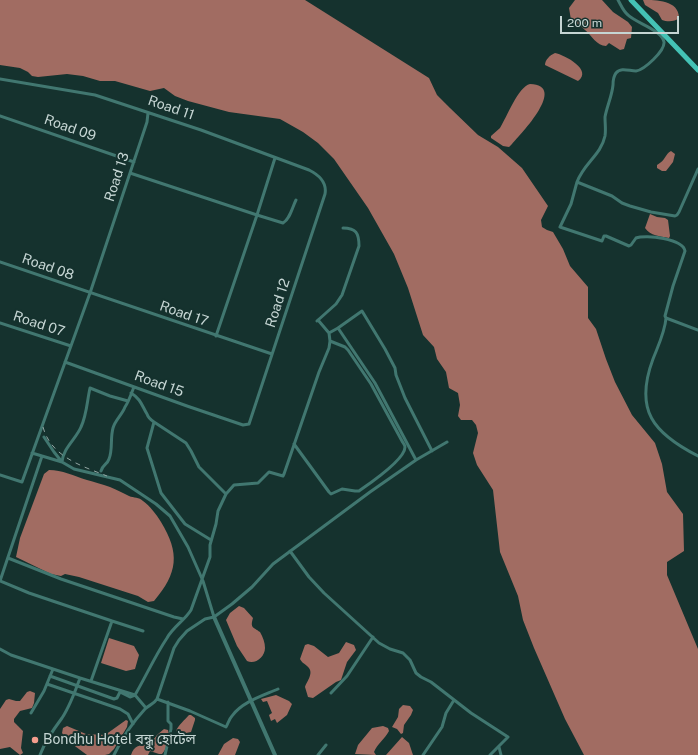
<!DOCTYPE html>
<html>
<head>
<meta charset="utf-8">
<style>
  body { margin:0 }
  #map { position:relative; width:698px; height:755px; overflow:hidden; background:#15322e; font-family:"Public Sans",sans-serif }
  canvas { display:block }
  .scale { position:absolute; left:560px; top:16px; width:119px; height:18px; box-sizing:border-box; border:2px solid #c5d5d3; border-top:0; padding-left:5px; font-size:12px; line-height:14px; white-space:nowrap; color:#c5d5d3; -webkit-text-stroke:3px #15322e; paint-order:stroke }
</style>
</head>
<body>
<div id="map">
<canvas width="698" height="755"></canvas>
<div class="scale">200 m</div>
</div>
<script>
const ctx = document.querySelector('canvas').getContext('2d');
ctx.lineJoin = 'round';
function paint(path, color) {
  ctx.fillStyle = color;
  ctx.fill(path, 'evenodd');
}
function trace(path, color, width, dash) {
  ctx.strokeStyle = color;
  ctx.lineWidth = width;
  ctx.lineCap = dash ? 'butt' : 'round';
  ctx.setLineDash(dash || []);
  ctx.stroke(path);
}
function drawText(font, color, halo, rows, align = 'center') {
  ctx.font = font + ' "Public Sans","Noto Sans Bengali",sans-serif';
  ctx.lineWidth = 4;
  ctx.setLineDash([]);
  ctx.textBaseline = 'middle';
  ctx.strokeStyle = halo;
  ctx.fillStyle = color;
  for (const [text, x, y, turn = 0] of rows) {
    ctx.save();
    ctx.translate(x, y);
    ctx.rotate((+turn || 0) * Math.PI / 180);
    ctx.textAlign = isNaN(turn) ? turn : align;
    if (halo) ctx.strokeText(text, 0, 0);
    ctx.fillText(text, 0, 0);
    ctx.restore();
  }
}
paint(new Path2D(`
  M0 0H305L429 78 437 95 450 108 478 135 498 147 522 168 548 206 541 220 542 227 547 230 553 232 563 249 570 266 588 287V318L596 329 606 359 615 382 632 415 655 443 662 464 667 492 683 514 684 551 667 562V575L698 649V755H584L565 719 534 648 523 620 518 596 500 552 493 490 477 465 473 453 478 433 476 425 472 420H461L458 416 460 405 458 393 449 388 446 372 437 359 434 347 423 335 408 288 394 254 368 208 334 159 318 143 303 132 280 119 229 112 188 101 175 96 164 88 150 91 115 81H100L83 76 67 74 38 77 32 76 28 72 20 68 0 65Z
  M575 0H602L613 12 628 22 632 27 631 38 627 39 624 49 620 50 609 43 606 46C597 46 591 35 585 30 581 26 576 23 571 20L569 8Z
  M643 0C656 0 679 0 679 18 675 22 667 22 662 20L658 13 645 5Z
  M555 53C565 55 593 70 578 81L545 65C545 60 550 55 555 53Z
  M530 84C568 85 521 134 512 144L509 147 503 146 491 138V136C494 133 497 131 500 128 507 117 518 87 530 84Z
  M671 151 675 154 673 162 666 171H662L657 168V165C666 160 665 154 671 151Z
  M650 214 657 217 665 218 668 220 670 236 669 238C659 236 651 236 645 228Z
  M49 470C62 470 74 476 87 480 94 482 102 484 110 487 117 490 123 493 129 496 134 498 139 497 143 501 150 506 156 514 161 522 180 553 178 573 154 601L148 602 138 596 79 577 65 574 61 576 51 574 16 557 20 538 44 474Z
  M239 606 244 608 253 618C250 628 253 627 260 632 263 637 265 643 265 648 265 657 255 665 247 661L237 646 226 620 230 613Z
  M109 638 134 646 139 655 135 669 126 671 101 663Z
  M346 642 354 645 356 650 347 662 341 680 336 682 313 698 308 697 305 687C307 681 315 672 307 666 304 663 302 663 300 659L305 645 308 644 314 646 328 657 339 653Z
  M30 691 35 693 34 703 32 708 20 711 14 719V722L23 731 21 748 23 753 20 755 10 747 0 749V709L6 700 9 699 16 701H20L27 692Z
  M276 695 289 701 292 704 287 715 277 723 275 719 271 721 269 715 272 713 267 701 263 702 261 699Z
  M403 705 410 706 413 710 411 715 404 725 403 733 401 734 397 729 392 727 398 717 399 709Z
  M189 715H191L195 718V720L191 732 186 733 177 732 176 731C179 724 184 721 189 715Z
  M126 720 128 721 127 727 114 749 109 754 105 755H87L68 741 62 733 63 728 67 726 86 734 105 735Z
  M383 726 388 728 389 731C385 739 377 744 374 752L376 755 355 754 358 745 372 728Z
  M164 729 168 730C170 737 167 749 162 754H159L150 751 148 755H131C134 745 140 745 149 745L157 735Z
  M402 737 409 743 413 755H386Z
  M233 738 238 739 240 742 235 755H218L224 744Z`), '#a16c62');
trace(new Path2D(`
  M618 0C621 5 623 11 628 15 636 23 662 30 664 42 665 51 644 70 636 71 629 71 621 67 616 73 613 77 613 81 613 85 612 96 607 106 605 117 605 124 606 130 605 136 601 155 584 163 577 182L612 196 622 203 630 206 651 212 675 216 677 215 679 212 698 169
  M0 79 95 95 201 130 309 170C319 175 327 183 325 194L249 424 243 425 187 406 65 362
  M0 116 134 162
  M275 158 257 215 283 223C290 219 292 208 296 200
  M130 173 257 215 216 336
  M577 182 571 204 560 227 602 241 604 236H606L629 246 631 245 636 238C646 234 683 239 685 251L673 286 665 316 666 318 698 330
  M0 262 272 354
  M666 318C665 332 658 346 653 359 634 410 653 433 698 456
  M317 321 336 304 342 295 359 246C359 233 356 228 343 228
  M0 323 71 346
  M338 328 362 311 385 349 395 368 396 375 405 398 432 451
  M329 333 338 328 375 383 416 460
  M131 393C141 399 142 406 147 414 148 417 151 420 154 422L147 448 161 493 185 524 211 540
  M154 422 186 443 191 451 199 467 226 494
  M44 437 54 452 62 462 74 469 120 480 156 504 170 516 188 547 203 581 214 617
  M294 444 329 492 331 494 342 489 355 491H359C369 484 405 460 405 447 405 445 403 443 402 441L371 384 348 350 345 347 330 341
  M42 456 62 462C63 448 76 439 81 427 87 414 87 401 90 388L110 396 128 401
  M101 471C103 464 107 465 109 459 113 449 110 439 113 428 115 420 122 415 125 407 129 401 131 394 134 387
  M0 475 22 482 90 293 147 122 148 113
  M290 551 309 577 324 593 379 643 390 649 403 653 410 660 416 673 421 677 431 682 471 713 508 737 490 755
  M8 558 61 579 174 617 183 619
  M0 581 29 593 112 621 91 681
  M0 581 42 456 32 453
  M112 621 143 631
  M0 649 11 655 80 678 135 695 146 708
  M50 676 114 699 117 698 120 692 130 697 135 695C146 676 155 656 167 638 173 627 185 620 191 610L210 557V545L216 524 218 511 226 494 234 485 258 483 269 472 283 476 284 474 319 372 329 348 330 341 329 333 318 320
  M47 684 120 709 128 714 133 724
  M331 693 347 676 373 637
  M157 699 190 711 226 727C228 724 229 719 232 716 242 702 262 696 278 689
  M31 713 44 691 53 669
  M499 747 501 755
  M40 755C45 741 53 730 62 718 70 706 75 692 80 678
  M114 755C122 738 132 723 145 709 149 705 154 704 157 699L174 648 179 640 187 631 205 619 214 617 232 604 252 587 273 564 370 492 416 460 447 442
  M165 755 171 729V724L168 721V702
  M318 755 326 745
  M423 755 442 727 446 713 454 700`), '#417770', 3);
trace(new Path2D(`
  M214 617 275 755`), '#417770', 4);
trace(new Path2D(`
  M631 0 698 70`), '#44c2b5', 5);
trace(new Path2D(`
  M43 427C51 457 82 466 107 476`), '#93a7a4', 1, [5, 5]);
for (const [x, y, r, color] of [
  [35,740,4,"#f49d8d"]
]) {
  const dot = new Path2D();
  dot.arc(x, y, r, 0, 2 * Math.PI);
  ctx.fillStyle = color;
  ctx.fill(dot);
  trace(dot, '#15322e', 1.5);
}
drawText('14px', '#c5d5d3', '#15322e', [
  ["Road 11",171,108,19],
  ["Road 09",70,128,19],
  ["Road 13",117,177,-72],
  ["Road 08",48,267,19],
  ["Road 12",278,303,-72],
  ["Road 17",184,314,19],
  ["Road 07",39,324,18],
  ["Road 15",159,384,20]
]);
drawText('14px', '#c5d5d3', '#15322e', [
  ["Bondhu Hotel বন্ধু হোটেল",43,740]
], 'left');
</script>
</body>
</html>
